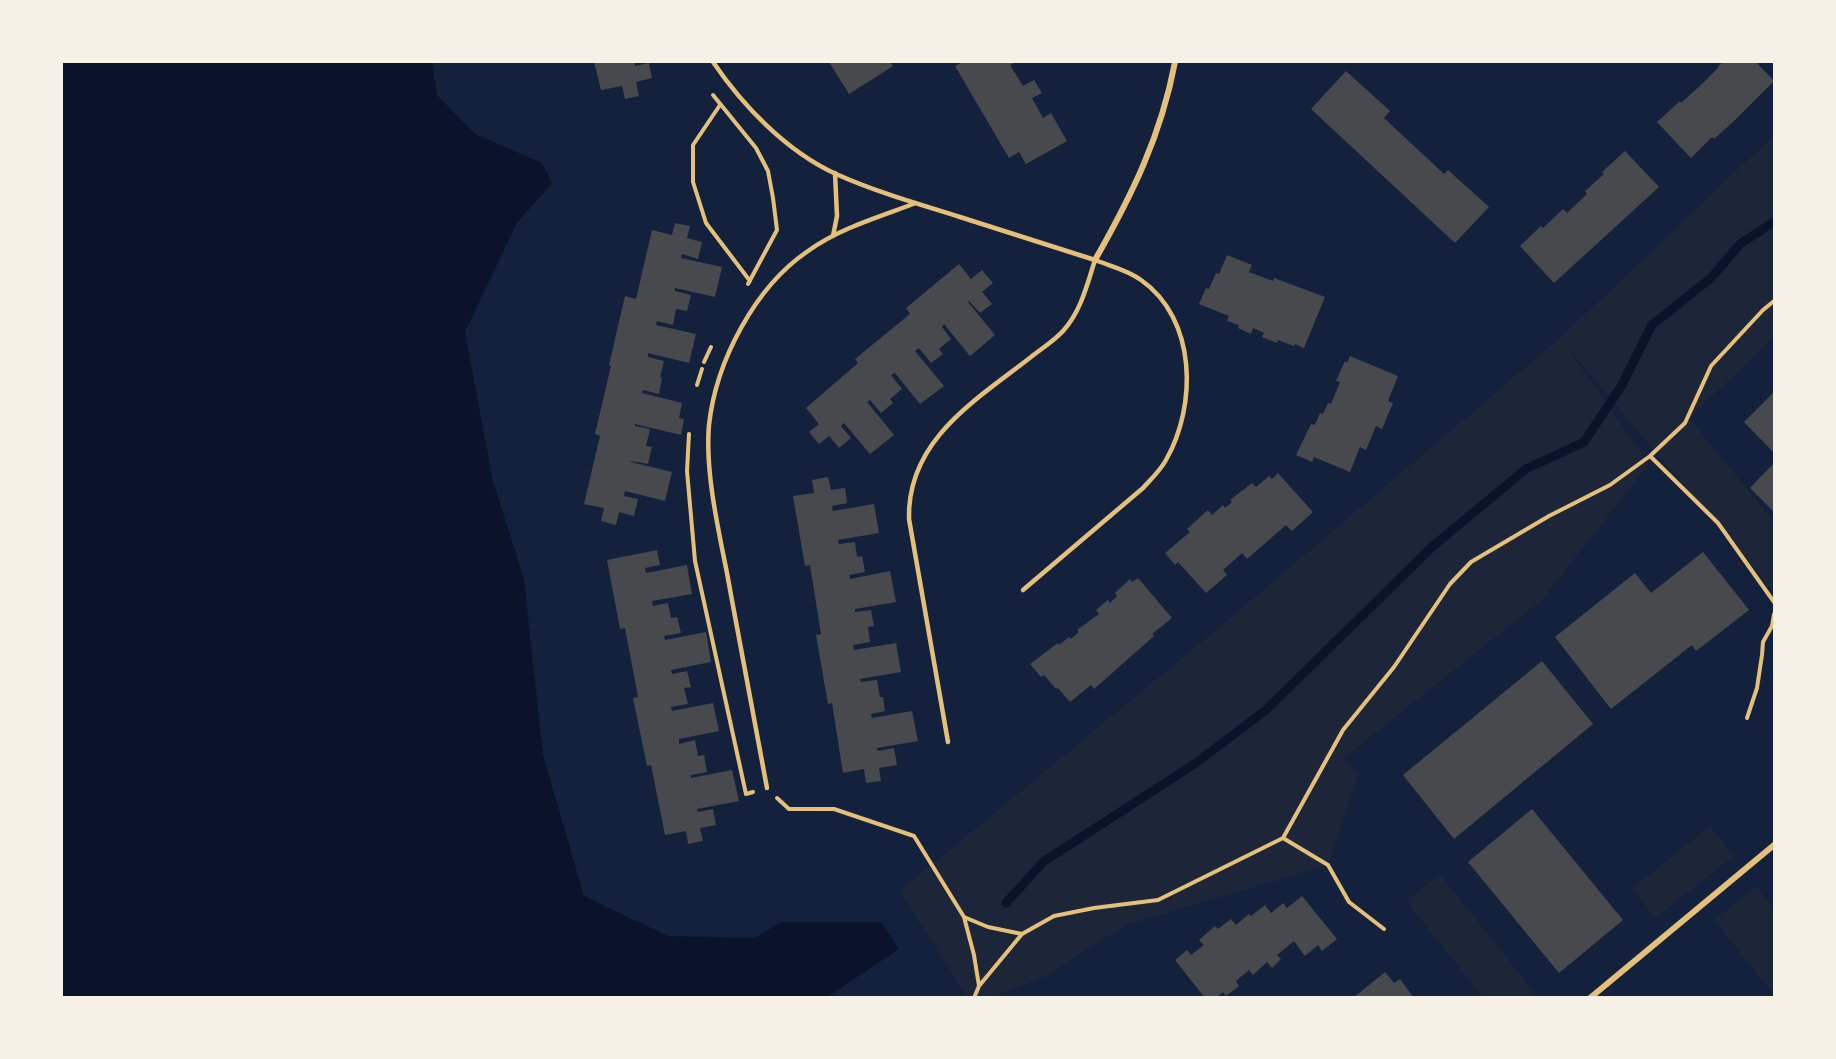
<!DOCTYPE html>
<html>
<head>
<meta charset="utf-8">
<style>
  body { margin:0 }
  #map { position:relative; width:1836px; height:1059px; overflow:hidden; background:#14213d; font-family:"Space Grotesk",sans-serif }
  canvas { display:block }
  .frame { position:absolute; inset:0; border:63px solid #f6f1e7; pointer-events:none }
</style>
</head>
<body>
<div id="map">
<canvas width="1836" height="1059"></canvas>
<div class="frame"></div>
</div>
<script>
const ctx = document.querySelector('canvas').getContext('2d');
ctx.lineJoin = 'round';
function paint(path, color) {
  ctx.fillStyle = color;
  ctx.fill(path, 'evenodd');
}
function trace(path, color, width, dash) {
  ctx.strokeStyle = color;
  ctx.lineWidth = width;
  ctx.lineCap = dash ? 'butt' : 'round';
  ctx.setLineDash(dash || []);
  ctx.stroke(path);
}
paint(new Path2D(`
  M1774 135V337L1689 418 1774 522V592L1566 346 1649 464 1541 601 1344 758 1358 775 1328 865 1128 924 1043 977 994 997H967L900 891 1228 620 1560 338Z
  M1710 826 1734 856 1655 918 1632 888Z
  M1440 874 1535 993 1530 997H1483L1406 901Z
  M1756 886 1774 909V995L1714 920Z`), '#1d2539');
paint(new Path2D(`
  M62 62H432L437 95 475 134 542 163 552 183 517 223 465 332 493 481 524 579 543 755 584 896 668 936 755 938 781 922H881L899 949 827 997H62Z`), '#0b132b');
trace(new Path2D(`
  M1006 903 1043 862 1196 763 1266 710 1432 547 1526 469 1584 442 1622 385 1652 325 1712 277 1740 244 1774 222`), '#0b132b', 9);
paint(new Path2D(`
  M594 62H635V66L649 63 652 78 636 82 639 96 625 99 622 86 601 90Z
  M829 62H890L893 66 849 94Z
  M963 62H1016L1010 65 1023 86 1034 80 1042 93 1032 98 1043 118 1051 113 1067 141 1026 164 1019 152 1009 158 955 66Z
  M1723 62H1756L1774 81 1734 121 1714 139 1712 137 1691 158 1657 122 1680 101 1681 103 1701 85 1719 67 1718 66Z
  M1346 71 1390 111 1384 118 1444 174 1448 170 1489 207 1455 243 1311 109Z
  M1625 151 1659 187 1554 283 1520 246 1541 226 1543 228 1563 209 1567 213 1587 194 1585 191 1604 174 1602 172Z
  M675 223 690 226 687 238 702 242 698 259 682 254 681 258 722 267 715 297 675 288V291L691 295 687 311 676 309 673 325 657 321 656 325 696 334 689 363 648 353V357L664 361 660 377 662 378 659 394 643 390 642 393 682 403 679 418 684 419 681 435 635 424V426L650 429 646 446 652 447 648 464 631 461V462L672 472 665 501 625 491 624 496 638 499 634 516 619 512 616 525 601 521 604 508 584 504 600 436 595 434 611 366 609 365 625 296 636 299 652 230 672 235Z
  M1227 255 1252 265 1249 272 1273 281 1274 278 1325 297 1304 348 1295 344 1294 346 1278 340 1277 343 1262 337 1264 333 1253 328 1251 334 1238 328 1239 325 1227 321 1229 316 1199 304 1206 288 1209 289 1216 273 1219 274Z
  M959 264 971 279 982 270 993 283 982 292 992 304 980 313 969 301 968 302 995 335 970 356 944 324 942 327 951 339 939 349 943 354 931 363 919 348 915 351 944 386 920 404 895 373 891 375 902 389 890 399 893 403 881 413 870 400 867 402 894 435 870 454 844 423 841 426 851 438 839 448 829 436 819 444 809 432 819 424 806 408 858 363 855 359 910 314 906 308Z
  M1350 356 1398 376 1388 401 1393 403 1382 429 1376 426 1366 450 1360 447 1350 472 1314 457 1312 462 1296 455 1311 424 1315 425 1320 413 1323 414 1328 403 1331 404 1340 382 1336 381 1345 361 1347 363Z
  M1774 392V453L1744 422Z
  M1774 463V512L1750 488Z
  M1278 473 1313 512 1292 531 1286 525 1247 559 1242 553 1223 570 1227 575 1206 593 1178 562 1175 565 1165 553 1190 532 1187 529 1208 510 1212 515 1223 505 1225 508 1232 502 1230 500 1252 483 1256 487 1269 476 1272 479Z
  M828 477 831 490 845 488 847 503 832 506 833 511 874 504 879 533 838 540 839 544 855 542 857 557 862 556 865 572 849 575 850 579 890 571 896 602 855 609V612L871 610 874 626 868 627 870 642 853 645 854 650 896 643 901 672 860 679 861 682 877 680 880 697H883L885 711 871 714 872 718 912 711 918 741 877 748 878 751 894 748 897 765 879 768 881 781 866 783 864 769 843 773 832 703 828 704 816 635 821 634 810 565 805 566 793 496 814 493 812 480Z
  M657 550 660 565 645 568 646 573 687 565 692 594 652 601 653 606 668 603 671 618 677 617 681 633 664 636 665 640 706 632 711 662 671 670 672 674 687 671 691 687 684 688 688 704 671 707 672 711 713 703 719 731 679 739V744L695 740 698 756 704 755 707 772 691 775V778L732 770 739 801 697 809 698 812 713 809 716 825 700 828 703 841 688 844 686 831 665 835 651 765 647 766 633 698 638 697 625 628 620 629 607 560Z
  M1703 552 1749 610 1696 651 1692 645 1611 709 1555 637 1635 573 1651 593Z
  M1138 578 1172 618 1152 634 1154 636 1094 689 1091 685 1070 702 1058 688 1056 689 1044 675 1041 677 1030 664 1058 643 1059 645 1069 637 1071 639 1079 632 1077 630 1099 614 1096 610 1108 600 1110 603 1117 596 1115 593 1130 579 1132 582Z
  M1542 661 1593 724 1454 839 1403 775Z
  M1532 809 1623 920 1559 973 1468 862Z
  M1302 896 1337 939 1322 951 1318 945 1305 956 1294 941 1277 955 1281 959 1272 968 1267 962 1253 975 1249 970 1236 981 1239 986 1226 996 1223 992 1216 998H1205L1175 960 1187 950 1191 955 1204 945 1199 940 1215 926 1218 929 1231 919 1236 925 1249 914 1251 916 1265 905 1271 913 1283 903 1287 908Z
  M1385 972 1394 983 1400 979 1414 998H1353Z`), '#48494c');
trace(new Path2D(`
  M713 95 756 148 768 171 773 198 777 230 748 284
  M720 105 693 145V182L706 223 750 281
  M704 362 711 347
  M697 385 702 369
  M689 434 687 471 695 561 746 794 753 792
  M1650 456 1718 523 1774 602
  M1747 718 1757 688 1762 655 1763 642 1772 626 1774 614
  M777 798 789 809H834L914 836 964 917 974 955 979 986
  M1283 838 1328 865 1349 902 1384 929
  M964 917 988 927 1022 934
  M974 998 979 986 1022 934 1054 916 1094 908 1158 900 1283 838 1343 730 1394 667 1450 584 1471 562 1549 516 1610 485 1650 456 1685 423 1711 366 1763 310 1774 301`), '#e5c07b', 4);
trace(new Path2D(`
  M713 62C743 106 786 151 836 174 876 192 919 204 960 217 1005 231 1050 246 1095 260 1110 266 1128 270 1141 280 1197 319 1197 406 1166 460 1160 471 1151 479 1143 488L1023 590
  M833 236 837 216 835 173
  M948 742 909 519C907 440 976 400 1031 357 1041 349 1054 341 1063 331 1081 311 1087 285 1095 260
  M767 788C754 717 740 645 727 573 718 528 705 471 709 425 716 361 755 287 808 251 840 228 879 217 916 203`), '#e5c07b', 4.5);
trace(new Path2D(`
  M1095 260C1132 195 1161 136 1175 62
  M1590 998 1774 845`), '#e5c07b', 6);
</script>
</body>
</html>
